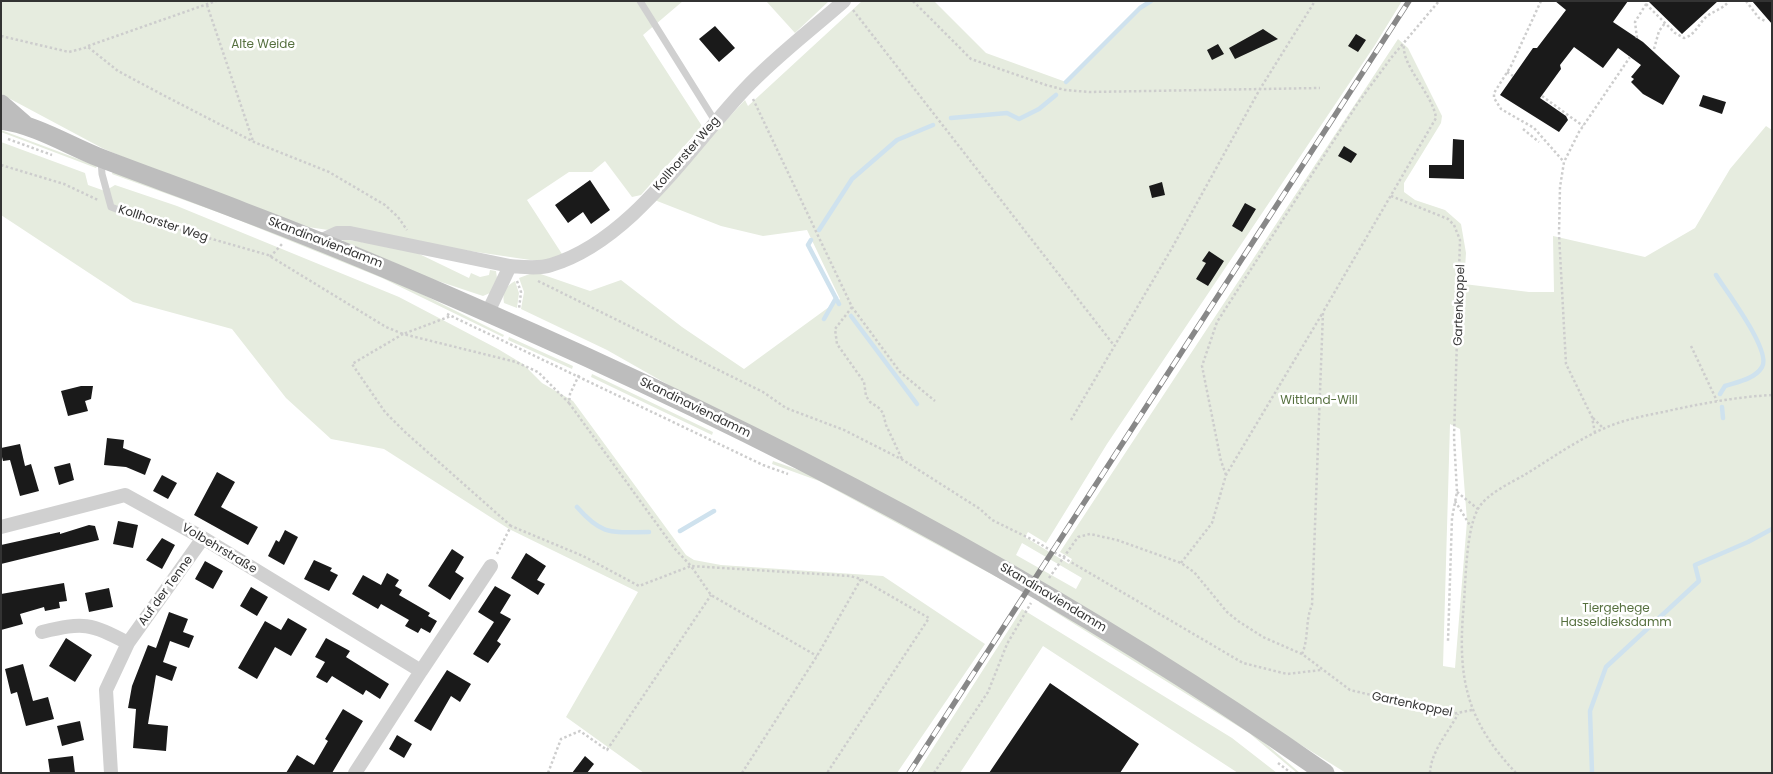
<!DOCTYPE html>
<html>
<head>
<meta charset="utf-8">
<style>
  body { margin:0 }
  #map { position:relative; width:1773px; height:774px; overflow:hidden; background:#fff; font-family:Poppins,sans-serif }
  canvas { display:block }
  .frame { position:absolute; inset:0; border:2px solid #333; pointer-events:none }
</style>
</head>
<body>
<div id="map">
<canvas width="1773" height="774"></canvas>
<div class="frame"></div>
</div>
<script>
const ctx = document.querySelector('canvas').getContext('2d');
ctx.lineJoin = 'round';
function paint(path, color) {
  ctx.fillStyle = color;
  ctx.fill(path, 'evenodd');
}
function trace(path, color, width, dash) {
  ctx.strokeStyle = color;
  ctx.lineWidth = width;
  ctx.lineCap = dash ? 'butt' : 'round';
  ctx.setLineDash(dash || []);
  ctx.stroke(path);
}
function drawText(font, color, halo, rows, align = 'center') {
  ctx.font = font + ' Poppins,sans-serif';
  ctx.lineWidth = 5;
  ctx.setLineDash([]);
  ctx.textBaseline = 'middle';
  ctx.strokeStyle = halo;
  ctx.fillStyle = color;
  for (const [text, x, y, turn = 0] of rows) {
    ctx.save();
    ctx.translate(x, y);
    ctx.rotate((+turn || 0) * Math.PI / 180);
    ctx.textAlign = isNaN(turn) ? turn : align;
    if (halo) ctx.strokeText(text, 0, 0);
    ctx.fillText(text, 0, 0);
    ctx.restore();
  }
}
paint(new Path2D(`
  M1 1H683L643 35 702 126 641 195 632 197 605 161 592 172H569L527 200 562 254 552 260 537 261 308 227 158 172 102 148 1 94Z
  M766 1H829L795 33Z
  M862 1H934L986 53 1066 82 1140 8 1151 1H1402L1375 45 1107 444 1046 543 1028 532 1025 537 1069 564 1072 559 1060 552 1398 39 1408 48 1442 116 1441 123 1404 183V192L1415 200 1445 210 1461 224 1466 253 1464 284 1529 292H1554L1553 236 1645 257 1695 228 1730 169 1766 126 1772 130V773H1346L1285 735 607 350 521 309 524 292 519 278 535 272 590 291 621 280 682 327 744 369 840 299 807 230 763 236 721 226 652 199 745 100 748 106ZM1450 424 1460 429 1467 521 1455 668 1443 666ZM1022 543 1082 578 1076 589 1016 555Z
  M1 130 97 166 96 168 1 132Z
  M1 142 85 173 88 185 105 191 115 185 177 206 399 297 498 349 523 364 542 383 573 401 686 555 694 560 721 565 883 576 985 644 897 773H644L566 717 638 592 509 529 384 449 331 439 286 398 232 329 133 302 1 215Z
  M113 171 231 215 406 286 504 335 503 337 382 278 231 217 112 174Z
  M343 239 411 250 469 278 471 273 480 277 489 275 490 270 496 271 497 278 490 293 483 296 432 279 343 241Z
  M515 281 519 293 517 308 504 303C502 292 506 286 515 281Z
  M509 337 573 366 572 369 508 340Z
  M592 374 713 432 712 435 591 377Z
  M773 461 810 474 920 532 1017 588 819 481 772 464Z
  M1040 600 1141 661 1259 738 1300 773H1297L1249 733 1039 602Z
  M1022 609 1232 738 1277 773H1238L1043 646 960 773H917Z`), '#e6ecdf');
trace(new Path2D(`
  M1066 82 1140 8 1151 1
  M951 118 1007 113 1019 119 1039 109 1056 95
  M819 230 852 179 897 140 933 125
  M811 240 808 245 839 304
  M1716 275C1726 291 1772 351 1762 367 1755 379 1737 382 1725 386L1720 394
  M851 316 917 404
  M824 319 836 298
  M1722 407 1723 418
  M577 507C603 537 613 532 649 532
  M680 531 714 511
  M1592 773 1590 711 1606 667 1699 581 1695 565 1748 542 1772 529`), '#cfe2ee', 4.5);
paint(new Path2D(`
  M1555 1H1628L1613 22 1643 42 1680 76 1663 105 1643 94 1631 82 1634 79 1631 77 1641 65 1618 48 1603 68 1574 47 1560 65 1561 69 1540 98 1566 116 1568 120 1559 132 1500 95 1533 48H1537L1566 10Z
  M1648 1H1718L1682 34Z
  M1752 1H1772V24Z
  M715 26 735 48 719 62 699 39Z
  M1263 29 1278 39 1235 59 1229 48Z
  M1356 34 1366 40 1358 52 1348 46Z
  M1218 44 1224 54 1212 60 1207 50Z
  M1703 95 1726 102 1722 114 1699 106Z
  M1453 139 1464 140V179L1429 178V165H1452Z
  M1344 146 1357 154 1351 163 1338 156Z
  M590 180 610 210 591 224 583 212 568 223 555 205Z
  M1162 182 1165 195 1152 198 1149 186Z
  M1245 203 1256 209 1242 232 1232 226Z
  M1209 251 1224 261 1208 286 1196 279 1206 263 1202 261Z
  M81 386H93L91 399 85 401 88 411 68 416 61 391Z
  M107 438 124 440 123 448 151 459 145 475 126 467 104 465Z
  M20 444 25 466 31 464 39 491 20 496 10 460 3 461 1 453V448Z
  M70 463 74 480 59 485 54 467Z
  M217 472 235 482 221 507 258 527 248 545 194 515Z
  M162 475 177 483 168 499 153 491Z
  M118 521 138 525 133 548 113 544Z
  M89 525 95 526 99 540 1 564V545L60 532V534Z
  M285 530 298 537 284 565 268 556 276 540 279 542Z
  M162 538 175 545 162 569 146 560Z
  M452 549 464 557 455 572 464 578 450 600 428 586Z
  M526 553 546 566 537 580 545 584 538 595 511 578Z
  M314 560 332 568 330 571 338 575 329 591 304 579Z
  M205 561 223 571 213 589 195 579Z
  M387 573 399 580 395 586 402 590 399 595 430 613 428 616 437 621 430 633 421 628 418 633 405 626 409 620 381 604 378 609 352 594 363 575 381 585Z
  M64 583 67 601 59 602 60 608 45 611 44 607 20 614 23 624 1 630V594Z
  M495 586 511 595 500 613 511 619 497 641 501 644 488 663 473 654 494 622 478 612Z
  M251 587 268 597 257 616 240 606Z
  M109 588 113 607 89 612 85 593Z
  M169 612 188 619 183 632 194 636 189 648 170 641 163 662 177 667 172 681 156 675 148 724 168 726 166 751 133 748 136 709 128 708 132 686 148 645 156 648Z
  M288 618 307 629 291 656 275 647 257 679 238 668 265 621 281 630Z
  M66 638 92 655 75 682 49 666Z
  M326 638 350 651 346 657 389 684 380 699 366 690 363 695 332 676 327 683 316 677 325 662 315 657Z
  M23 664 33 701 48 697 54 719 26 726 17 692 11 694 5 669Z
  M447 670 471 684 460 702 451 696 431 731 414 721Z
  M1050 683 1139 744 1120 773H989Z
  M343 709 363 721 332 773H286L297 755 314 765 328 741 325 739Z
  M80 721 84 740 62 746 57 726Z
  M397 735 412 744 404 758 389 749Z
  M73 756 75 773H50L48 759Z
  M585 756 594 764 587 773H572Z`), '#1a1a1a');
trace(new Path2D(`
  M913 1 971 59 1046 85 1065 90 1089 92 1320 88
  M1541 1 1511 66 1494 93V98L1501 109 1534 128 1564 162
  M1746 1 1759 18 1765 21
  M1646 4 1675 33 1684 38C1695 35 1698 25 1705 18 1712 11 1722 10 1729 1
  M207 5 253 141
  M853 10 1113 344
  M1 36 69 52 88 47 118 71 163 95 254 142 329 172 385 205 398 217 407 230
  M1637 38 1635 22 1648 1
  M88 46 216 1
  M1654 49 1659 31 1665 23
  M1507 72 1513 76
  M1542 96 1583 126
  M753 99 852 307 900 372 935 401
  M1523 129 1539 142
  M8 139 52 155
  M1 165 64 184 98 200
  M1391 196 1448 219 1454 225 1460 240 1454 437 1457 492 1452 518 1448 641
  M156 223 268 255 386 327 403 334 451 316
  M270 257 283 243
  M517 281 521 292 519 309
  M538 281 763 392 786 408 844 430 903 460 980 509 992 520 1035 541 1243 663 1287 674 1321 670
  M852 307 835 329 837 344 864 382 866 396 870 402 879 408 883 413 886 425 902 459
  M447 314 763 465 788 474
  M1691 346 1717 401
  M579 375 570 394 569 403 675 549 691 566 850 576 861 579 929 618 827 773
  M1593 418 1603 428
  M1071 420 1172 248 1260 89 1315 1
  M1595 433 1592 417 1566 364 1559 234 1560 187 1564 162 1579 132 1630 57
  M1226 475 1221 461 1202 366 1217 322 1358 103 1391 58 1439 1
  M1457 492 1478 509
  M1455 501 1471 527
  M511 526 405 432 385 412 352 364 403 334 516 362 538 372 569 403
  M497 554 511 526 583 556 639 586 691 566 711 595 817 656
  M1181 563 1212 523 1226 475 1322 314
  M1049 578 1078 537 1090 534 1117 540 1181 563 1194 572 1227 612 1238 621 1263 637 1302 654 1350 690 1452 714 1472 710
  M1302 654C1309 638 1305 621 1312 605L1323 312 1436 118C1433 94 1401 66 1404 44
  M1278 763 1291 773
  M548 773 561 739 580 731 607 750 711 595
  M742 773 817 656 861 579
  M934 773 988 692 1007 644 1031 603
  M1430 773C1431 751 1448 733 1458 714
  M1516 773C1468 722 1458 682 1463 614 1466 586 1465 532 1478 509 1487 493 1511 483 1526 474 1552 458 1577 440 1605 428 1623 420 1643 416 1663 412 1699 404 1735 397 1772 395`), '#cdcdcd', 2.5, [2.5, 2.5]);
trace(new Path2D(`
  M640 1 715 121
  M101 160 102 174 111 207 147 221`), '#d0d0d0', 7);
trace(new Path2D(`
  M320 241 337 233H350L510 266C523 267 539 269 551 265 631 241 689 148 745 89 775 57 811 30 844 1
  M488 312 510 266
  M1 527 125 495 203 538 421 671 355 773
  M42 632C84 622 90 623 128 643
  M421 671 491 566
  M111 773 106 690 128 643 203 538`), '#d0d0d0', 14);
trace(new Path2D(`
  M1 104 24 124
  M1 120C36 125 66 144 98 157 147 176 196 193 244 212 342 249 437 290 533 333 810 456 1076 599 1325 773`), '#bdbdbd', 19);
const rail = new Path2D(`
  M909 773 1409 1`);
trace(rail, '#888', 5.5);
trace(rail, '#fff', 4, [11]);
drawText('12px', '#56703f', '#fff', [
  ["Alte Weide",263,45],
  ["Wittland-Will",1319,401],
  ["Tiergehege",1616,609],
  ["Hasseldieksdamm",1616,623]
]);
drawText('12px', '#333', '#fff', [
  ["Kollhorster Weg",687,154,-49],
  ["Kollhorster Weg",163,224,18],
  ["Skandinaviendamm",325,243,21],
  ["Gartenkoppel",1460,305,-88],
  ["Skandinaviendamm",695,408,26],
  ["Volbehrstraße",219,549,31],
  ["Auf der Tenne",166,591,-54],
  ["Skandinaviendamm",1053,598,31],
  ["Gartenkoppel",1412,705,12]
]);
</script>
</body>
</html>
